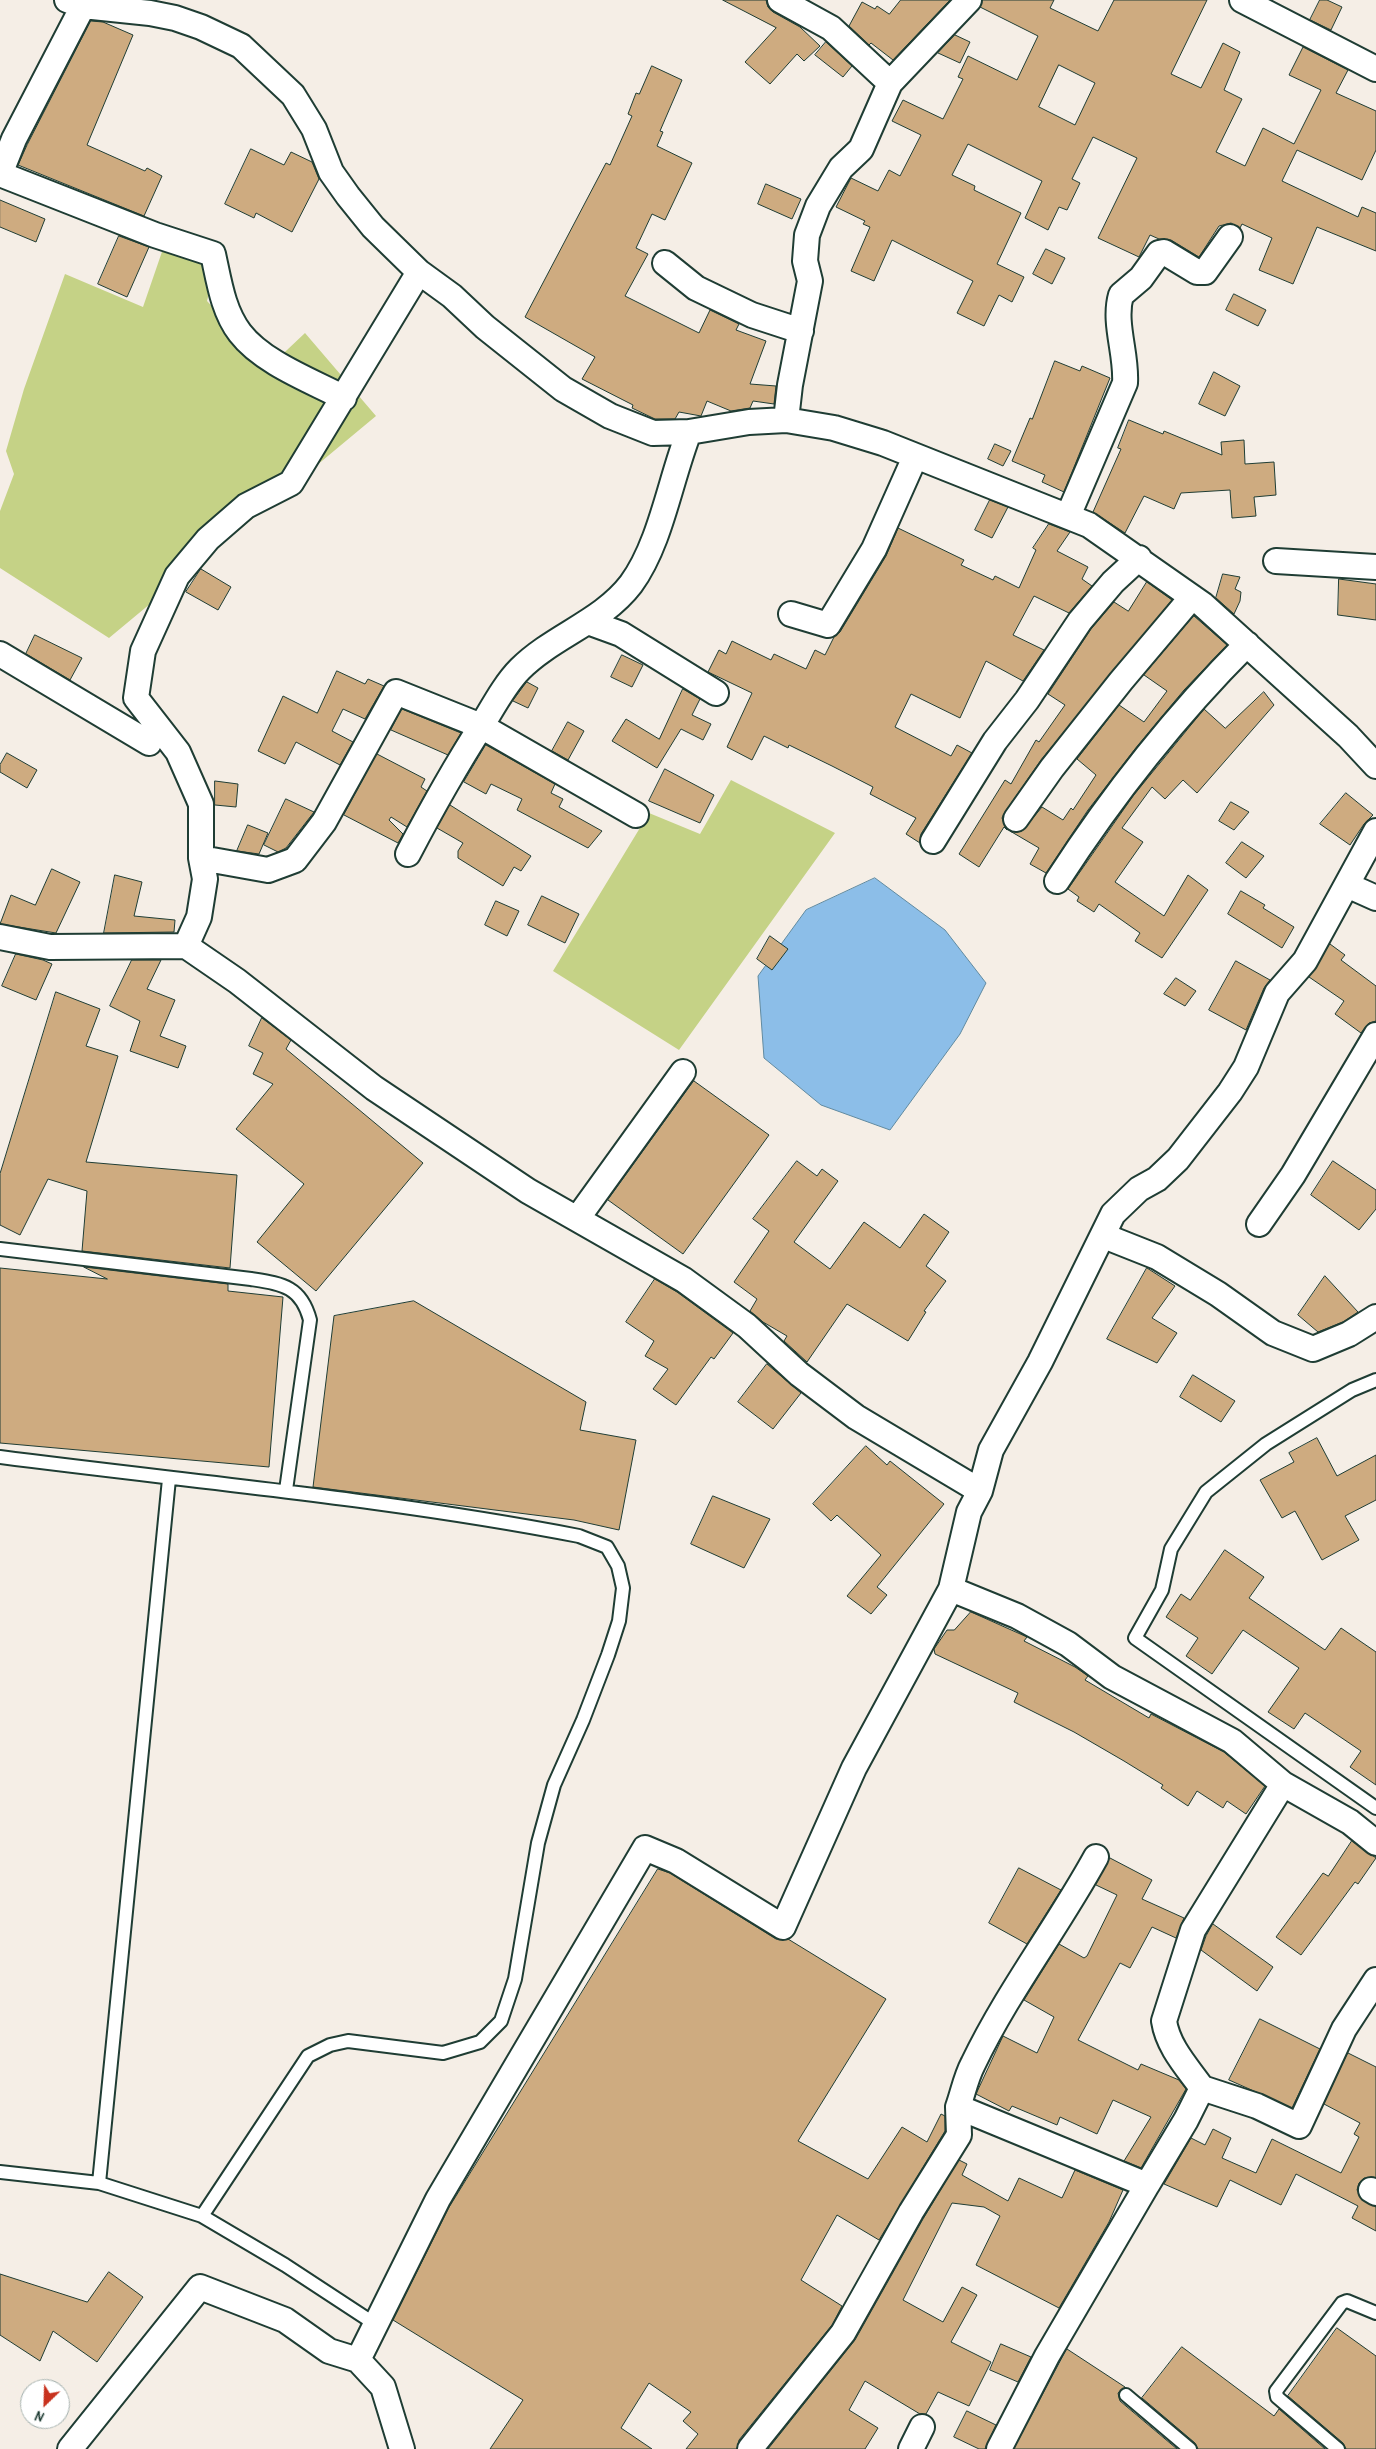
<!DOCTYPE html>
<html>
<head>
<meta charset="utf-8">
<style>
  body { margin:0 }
  #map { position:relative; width:1376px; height:2449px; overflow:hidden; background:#f5eee6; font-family:"Patrick Hand",sans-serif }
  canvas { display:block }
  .north { position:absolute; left:20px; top:2379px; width:50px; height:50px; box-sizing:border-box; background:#fff; border:1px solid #a5b1ae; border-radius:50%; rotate:204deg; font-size:14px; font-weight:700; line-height:20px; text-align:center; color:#1f3d34 }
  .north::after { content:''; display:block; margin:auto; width:18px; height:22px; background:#c8321e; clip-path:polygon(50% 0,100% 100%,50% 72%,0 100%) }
</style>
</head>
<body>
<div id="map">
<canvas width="1376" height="2449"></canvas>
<div class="north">N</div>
</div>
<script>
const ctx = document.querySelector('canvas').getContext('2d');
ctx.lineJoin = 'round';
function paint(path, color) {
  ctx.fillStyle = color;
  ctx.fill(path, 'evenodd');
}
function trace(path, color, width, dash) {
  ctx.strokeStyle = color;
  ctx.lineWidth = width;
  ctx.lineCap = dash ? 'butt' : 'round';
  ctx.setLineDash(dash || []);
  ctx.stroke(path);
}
paint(new Path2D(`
  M165 243 214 272 207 301 269 367 305 333 376 416 109 638 0 568V511L14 474 6 451 24 389 65 274 143 307Z
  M731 780 835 833 679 1050 553 971 649 813 700 834Z`), '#c5d286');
const water = new Path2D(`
  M875 878 945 930 986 983 960 1034 890 1130 821 1105 764 1058 758 976 806 910Z`);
paint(water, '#8cbee8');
trace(water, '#608aa0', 1);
const building = new Path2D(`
  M723 0H766L768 7 773 12 800 27 820 46 804 61 797 54 770 84 745 62 776 28Z
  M901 0H950L893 60 871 43 869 45 849 26 862 2 875 9 877 6 889 14Z
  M982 0H1054L1050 8 1098 31 1114 0H1207L1171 74 1201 88 1223 43 1240 52 1224 90 1242 99 1216 152 1245 166 1263 128 1294 144 1321 90 1289 75 1303 47 1348 70 1336 93 1376 111V150L1362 180 1297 150 1282 181 1358 217 1362 207 1376 213V251L1317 227 1293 284 1259 270 1272 238 1242 224 1240 228 1231 223 1219 226 1199 257 1171 240 1159 239 1150 235 1139 257 1098 238 1137 158 1093 137 1072 179 1080 183 1067 210 1059 207 1048 230 1025 218 1042 181 968 144 952 175 975 186 974 190 1021 213 997 264 1024 277 1012 302 999 295 984 326 957 313 973 281 892 240 874 281 851 271 870 227 863 224 865 221 836 207 851 178 878 191 889 170 900 176 921 135 892 121 903 100 943 119 963 79 958 77 968 56 1017 80 1038 36 980 7ZM1059 65 1095 83 1075 125 1039 107Z
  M1320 0H1327L1342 7 1331 30 1310 20Z
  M91 21 103 22 133 35 87 145 145 171 147 168 162 176 144 216 18 165 27 145Z
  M955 35 970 42 960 63 938 53Z
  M826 42 852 66 843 77 815 55Z
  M652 66 682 80 660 131 663 132 657 146 692 163 665 220 652 214 636 248 648 254 625 296 699 333 710 310 739 324 736 330 766 341 750 384 776 386 774 404 753 401 750 408 731 411 707 401 701 416 679 412 675 419H655L632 408 633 405 582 379 595 357 525 317 606 163 610 165 632 116 628 114 636 93 639 94Z
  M251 149 284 165 291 152 312 162 319 179 292 232 256 213 254 218 225 204Z
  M766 184 801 199 792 219 758 204Z
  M0 200 45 219 36 242 0 227Z
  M119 236 149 247 127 297 98 284Z
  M1046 249 1065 258 1052 284 1033 274Z
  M1234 294 1266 310 1258 326 1226 310Z
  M1055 361 1080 371 1082 366 1110 378 1064 492 1042 482 1045 475 1012 461 1030 418 1032 419Z
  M1214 372 1240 386 1225 416 1199 404Z
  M1129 420 1163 434 1164 431 1222 455 1221 442 1244 440 1245 464 1274 462 1276 495 1254 497 1256 516 1232 518 1230 490 1181 493 1174 509 1144 496 1125 533 1093 512 1121 449 1118 448Z
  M995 444 1011 451 1003 466 988 459Z
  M990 500 1008 507 992 538 975 530Z
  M1049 524 1070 532 1057 551 1088 567 1082 579 1092 586 1069 613 1034 596 1013 635 1044 650 1023 681 986 661 960 718 911 694 895 727 951 756 957 745 972 753 921 834 920 843 906 834 916 818 870 794 873 787 832 766 789 745 788 748 764 736 752 760 727 747 752 693 708 672 719 650 726 654 732 641 771 660 774 654 806 669 815 650 825 655 834 637 840 632 886 556 898 528 964 560 961 565 993 580 995 576 1019 588 1036 550 1033 548Z
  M201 569 231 587 218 610 186 592Z
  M1223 574 1240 577 1235 589 1241 592 1240 601 1234 614 1216 598Z
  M1339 579 1376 584V620L1338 615Z
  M1147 582 1172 600 1041 760 1005 812 1002 818 1007 830 1004 827 979 867 959 854 1005 780 1011 784 1036 740 1039 742 1065 705 1048 694 1091 629 1114 602 1128 611Z
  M1194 616 1227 645 1184 690 1135 749 1088 810 1046 873 1030 864 1039 848 1010 831H1022L1042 807 1063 820 1071 808 1073 810 1096 775 1077 759 1119 705 1144 722 1167 691 1144 675Z
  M35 635 82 658 70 680 26 654Z
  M622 655 643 665 632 687 611 677Z
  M337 671 365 684 368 679 384 686 365 719 343 709 332 731 353 742 340 765 296 742 285 764 258 751 283 696 317 713Z
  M527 682 538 688 528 708 513 701Z
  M683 689 700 699 692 715 711 724 703 740 681 729 657 768 612 741 626 719 659 739Z
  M1264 692 1274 705 1197 793 1183 780 1165 799 1152 787 1122 828 1143 842 1115 882 1164 916 1188 875 1208 890 1162 958 1135 941 1140 933 1099 904 1094 912 1077 901 1079 897 1068 889 1133 796 1204 709 1225 728Z
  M402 709 461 733 448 755 391 730Z
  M568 722 584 731 568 760 552 751Z
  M486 745 555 784 551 793 563 799 559 807 602 831 588 848 517 810 522 799 491 784 486 794 464 782Z
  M7 753 37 770 27 788 0 772V765Z
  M377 754 425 779 421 787 427 791 407 827 391 817 389 820 403 834 398 843 344 815Z
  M665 769 714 795 700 823 649 801Z
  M215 781 238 784 236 807 215 805Z
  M1346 793 1373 815 1364 824 1350 845 1320 824Z
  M286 799 314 812 286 848 278 852 264 845Z
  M1231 802 1249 812 1234 830 1219 821Z
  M450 805 531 856 521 871 514 867 503 886 458 858V851L463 843 437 828Z
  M248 825 268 833 259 854 237 851Z
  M1242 842 1264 856 1246 878 1226 863Z
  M52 869 80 882 56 933 0 924 11 895 35 905Z
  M115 875 142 882 134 916 175 920 174 932 104 933Z
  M1241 891 1265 905 1263 908 1294 927 1282 948 1228 914Z
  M542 896 579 914 565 943 528 925Z
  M496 901 519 911 507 936 485 925Z
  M770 936 788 949 772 970 757 959Z
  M1330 944 1345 955 1341 960 1376 986V1021L1369 1023 1361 1033 1335 1014 1344 1001 1309 977Z
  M16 954 43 960 52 964 36 1000 2 986Z
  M132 960H161L147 989 175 1000 160 1036 186 1046 178 1068 130 1051 140 1021 110 1006Z
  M1236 961 1270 980 1264 988 1246 1030 1209 1010Z
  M1176 978 1196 991 1185 1006 1164 994Z
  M56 992 100 1009 86 1046 118 1056 86 1162 237 1175 230 1268 82 1251 87 1191 48 1179 20 1235 0 1225V1174Z
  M262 1018 291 1040 286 1049 423 1163 316 1291 257 1242 304 1184 236 1129 273 1084 253 1074 263 1053 249 1046Z
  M694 1081 769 1135 683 1254 608 1200Z
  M797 1161 817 1176 822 1169 838 1181 794 1242 830 1269 864 1222 900 1248 924 1214 949 1232 926 1266 946 1281 924 1311 926 1312 908 1341 847 1304 807 1362 784 1341 787 1336 763 1322 750 1311 757 1299 734 1282 769 1231 753 1219Z
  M1333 1161 1376 1190V1209L1359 1230 1311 1195Z
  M84 1267 228 1284V1291L283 1297 269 1467 0 1443V1268L107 1279Z
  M1147 1268 1175 1286 1152 1318 1177 1333 1157 1363 1107 1339Z
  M1325 1276 1358 1312 1343 1322 1318 1332 1298 1315Z
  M655 1279 677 1292 733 1333 714 1359 711 1357 676 1405 653 1389 668 1369 645 1356 654 1341 626 1322Z
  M414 1301 586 1402 580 1430 636 1440 619 1530 574 1520 313 1487 334 1316Z
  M767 1364 801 1393 773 1429 738 1402Z
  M1193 1375 1235 1401 1221 1422 1180 1397Z
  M1317 1438 1337 1476 1376 1455V1500L1345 1516 1359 1540 1322 1560 1295 1511 1282 1518 1260 1480 1294 1462 1289 1453Z
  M866 1446 887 1465 890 1461 944 1504 877 1587 887 1595 871 1614 847 1596 881 1555 837 1515 831 1521 813 1504Z
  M713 1496 770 1519 744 1568 691 1544Z
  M1225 1550 1264 1577 1249 1598 1325 1650 1341 1628 1376 1652V1785L1350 1767 1361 1751 1305 1713 1294 1729 1268 1712 1299 1668 1243 1630 1212 1674 1186 1656 1198 1638 1166 1617 1181 1594 1190 1600Z
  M971 1612 1027 1637 1024 1641 1075 1667 1088 1676 1085 1680 1149 1718 1151 1714 1224 1752 1265 1786 1246 1814 1227 1801 1223 1808 1197 1791 1188 1806 1161 1788 1163 1785 1124 1761 1074 1732 1014 1702 1018 1693 935 1654 934 1649 947 1630H954Z
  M1352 1841 1376 1858 1358 1884 1355 1882 1301 1955 1276 1937 1323 1873 1328 1876Z
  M1110 1858 1152 1880 1142 1899 1184 1918 1176 1938 1152 1927 1130 1968 1120 1963 1078 2040 1138 2070 1141 2064 1179 2080 1186 2089 1141 2168 1124 2161 1151 2117 1113 2100 1097 2134 1060 2117 1057 2125 1012 2106 1009 2111 976 2094 1003 2036 1037 2053 1054 2017 1024 2000 1059 1944 1084 1958 1087 1956 1117 1895 1096 1885Z
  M1019 1868 1061 1890 1027 1944 989 1923Z
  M658 1869 670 1873 776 1939H788L886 1999 798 2141 868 2179 902 2127 927 2142 941 2114 945 2116V2131L879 2240 837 2215 801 2280 842 2306 832 2325 739 2440 737 2449H686L698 2434 683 2421 691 2412 649 2383 621 2428 652 2449H490L523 2400 393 2320 448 2209Z
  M1213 1924 1273 1967 1257 1991 1201 1950 1206 1936Z
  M1260 2019 1320 2049 1292 2108 1229 2080Z
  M1348 2053 1376 2067V2178H1364L1359 2183 1357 2190 1364 2201 1376 2207V2231L1352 2218 1358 2206 1296 2174 1281 2205 1230 2180 1217 2207 1164 2184 1191 2138 1205 2145 1213 2129 1231 2138 1222 2158 1256 2173 1272 2139 1341 2173 1359 2137 1354 2134 1360 2123 1324 2104Z
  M959 2160 967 2164 962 2175 1008 2201 1019 2178 1062 2198 1075 2170 1123 2190 1109 2222 1059 2308 976 2265 1000 2216 984 2207 952 2203 903 2300 943 2322 962 2287 977 2295 951 2342 991 2362 969 2406 938 2392 926 2414H920L865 2381 849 2410 878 2428 865 2449H768L855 2340 923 2219Z
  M109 2272 143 2297 97 2362 53 2331 40 2361 0 2335V2274L87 2302Z
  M1337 2328 1376 2356V2449H1346L1343 2443 1288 2396Z
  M1001 2344 1031 2357 1018 2382 990 2370Z
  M1182 2347 1274 2416 1279 2409 1325 2449H1198L1195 2443 1142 2398Z
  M1067 2349 1125 2387 1118 2393 1120 2401 1177 2449H1014Z
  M967 2411 996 2425 985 2449H979L954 2437Z`);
paint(building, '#ceab80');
trace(building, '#1f3d34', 1);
const lane = new Path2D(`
  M0 1249 251 1279C282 1284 301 1286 310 1320L286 1490
  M1376 1380 1352 1390 1266 1444 1206 1492 1171 1549 1162 1590 1135 1638 1376 1808
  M0 1457C193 1482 388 1499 579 1536L607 1547 618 1566 623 1588 619 1621 608 1655 583 1720 554 1785 538 1843 515 1979 501 2021 480 2042 443 2053 348 2041 330 2045 308 2056 202 2216 99 2183 0 2172
  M99 2183 169 1479
  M202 2216 285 2265 375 2324
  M1126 2395 1190 2449
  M1338 2449 1277 2397 1276 2391 1342 2303 1347 2301 1376 2313`);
const street = new Path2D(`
  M67 0 83 6 150 13 175 18 201 27 241 46 293 95 314 129 331 172 348 196 373 227 419 272 452 296 485 327 563 389 610 416 653 433 689 432 749 422 786 420 834 428 883 443 1089 525 1202 604 1348 736 1376 766
  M780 0 831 28 890 83
  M1242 0 1376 69
  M0 174 155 235 213 254C219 281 223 311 240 333 263 363 312 381 344 398
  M0 174 14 139 83 6
  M665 263 696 288 752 315 801 331
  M786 420 790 385 810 281 805 261 807 235 818 206 841 168 861 149 890 83 969 0
  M1068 516 1125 383C1127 354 1113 323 1121 295L1141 278 1159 253 1164 252 1197 272H1205L1230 237
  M1276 561 1376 567
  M791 614 828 625 874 549 915 457
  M588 622 621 634 716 693
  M0 654 149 743
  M1016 819 1052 768 1121 681 1192 597
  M933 841 995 741 1027 700 1080 621 1113 582 1139 558
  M408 854C431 810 455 767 482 725 493 707 505 684 520 669 553 636 602 622 631 584 661 543 670 480 689 432
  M201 858 268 870 295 860 324 822 396 692 481 726 636 815
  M1057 881C1112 796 1175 716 1247 644
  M1347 885 1376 898
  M0 937 50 947 186 946 237 981 374 1088 528 1191 684 1280 747 1326 799 1374 856 1417 980 1491
  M186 946 199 917 205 879 201 858V804L178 752 136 698 143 651 177 576 208 539 246 506 291 483 419 272
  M577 1219 683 1072
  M1259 1224 1293 1175 1376 1035
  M1104 1236 1157 1257 1218 1294 1273 1333 1313 1349 1349 1334 1376 1317
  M951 1589 969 1512 980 1491 991 1450 1040 1362 1113 1214 1139 1189 1157 1179 1178 1159 1230 1092 1246 1067 1277 993 1305 961 1376 831
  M1202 2088C1187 2067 1168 2047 1164 2021L1193 1930 1283 1784
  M958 2107C963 2093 966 2077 973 2064 1008 1991 1057 1928 1096 1857
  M1371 2190 1376 2193
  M358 2360 383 2387 402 2449
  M70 2449 200 2287 285 2320 329 2351 358 2360 438 2199 645 1848 676 1861 783 1927 854 1768 951 1589 1017 1616 1068 1644 1112 1677 1232 1741 1283 1784 1350 1822 1376 1843
  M750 2449 843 2333 911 2212 959 2135 958 2107 1147 2185 1186 2120 1202 2088 1257 2106 1299 2126 1344 2029 1376 1980
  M911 2449 922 2427
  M999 2449 1047 2356 1147 2185`);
trace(lane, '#1f3d34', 16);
trace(street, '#1f3d34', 28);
trace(lane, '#fff', 12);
trace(street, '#fff', 24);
</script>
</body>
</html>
